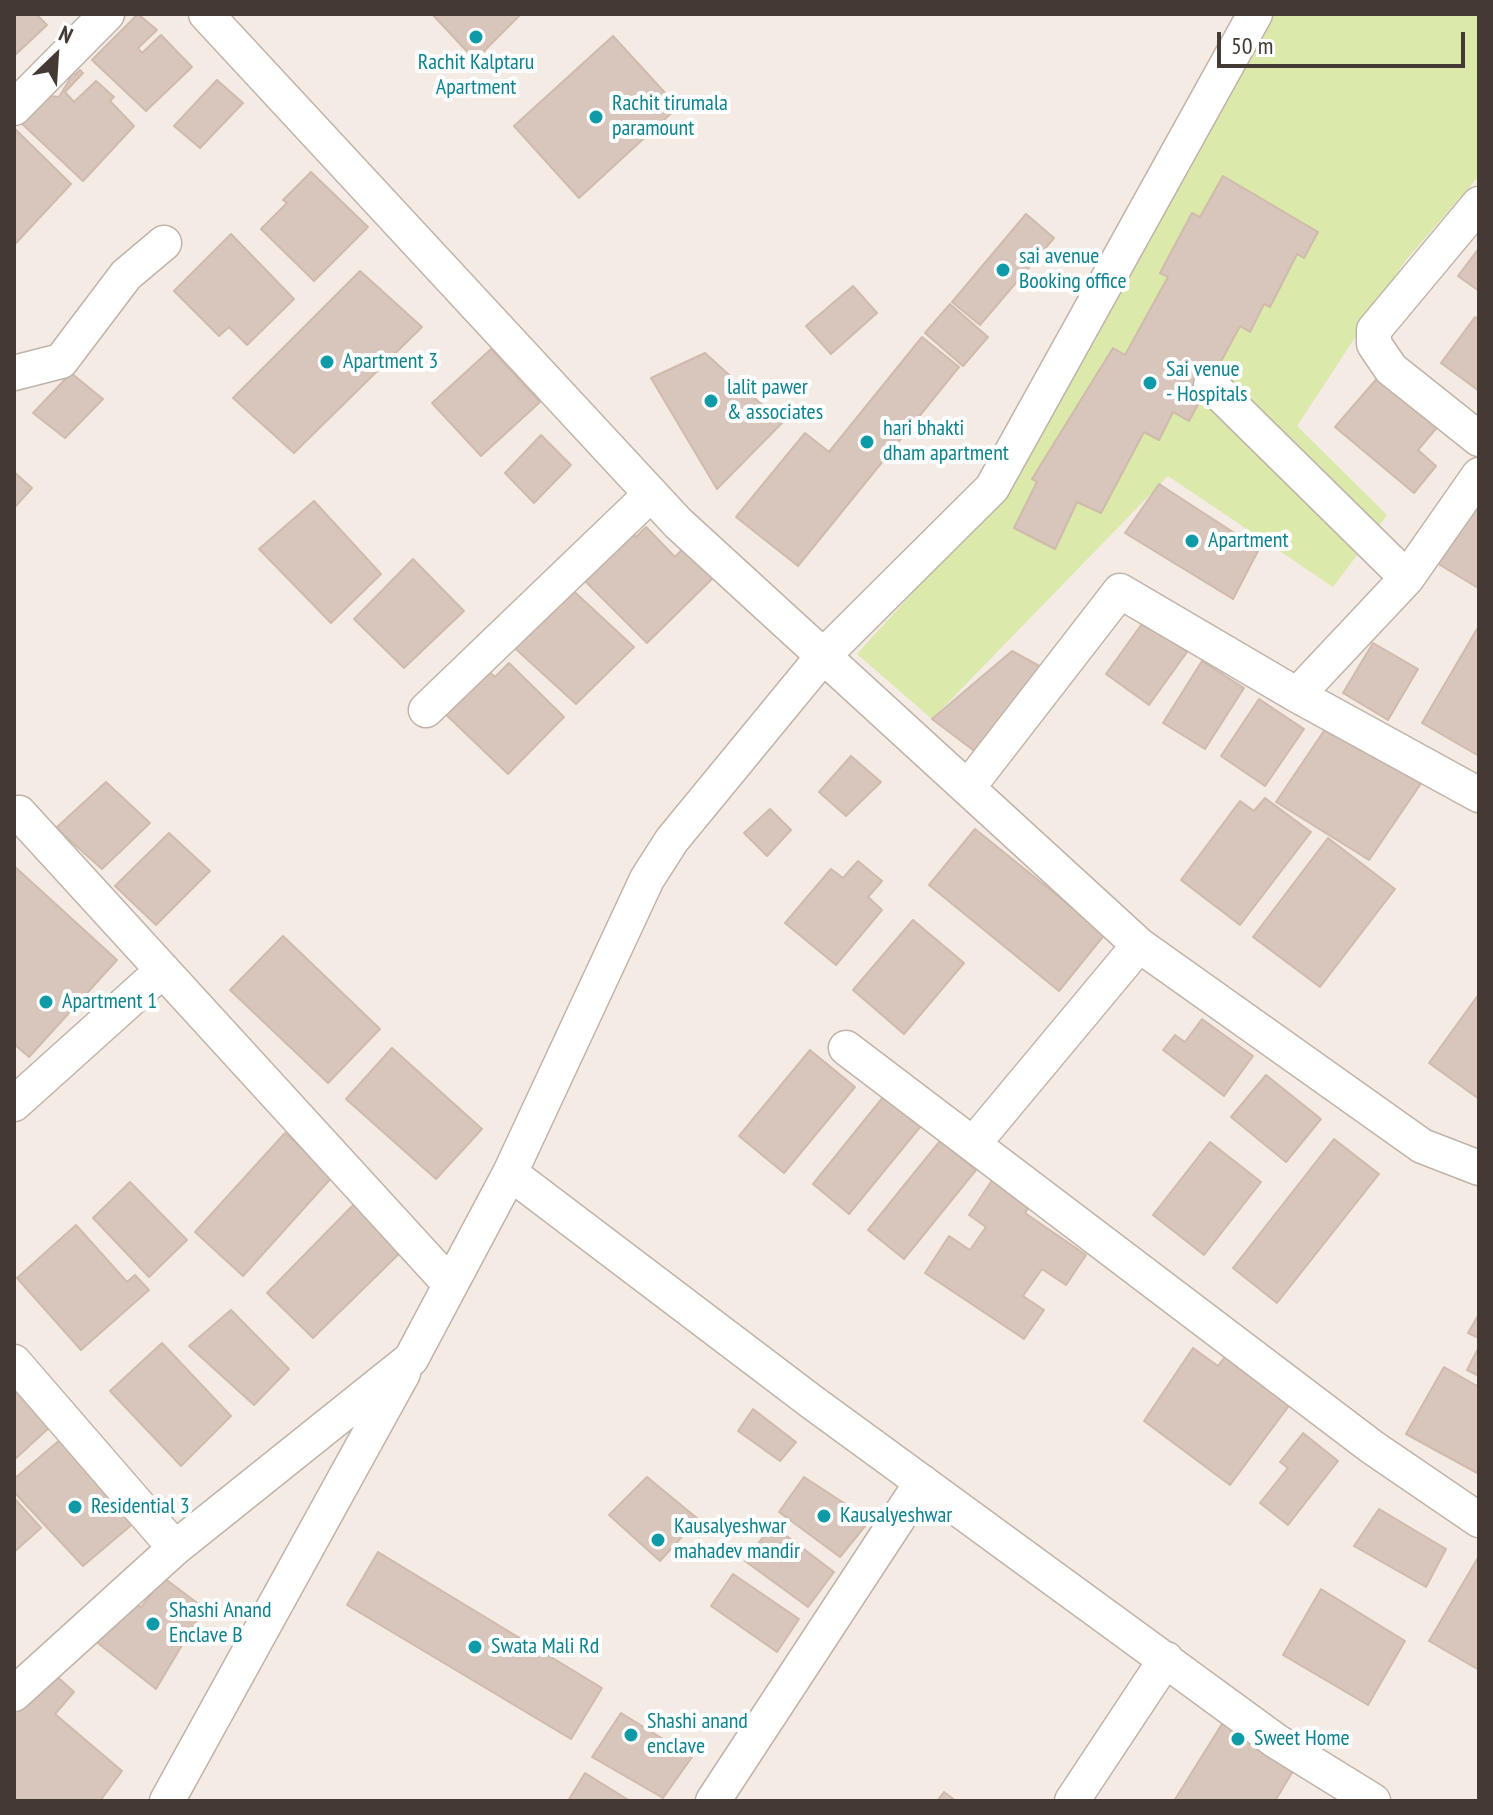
<!DOCTYPE html>
<html>
<head>
<meta charset="utf-8">
<style>
  body { margin:0 }
  #map { position:relative; width:1493px; height:1815px; overflow:hidden; background:#f3ebe4; font-family:"PT Sans Narrow",sans-serif }
  canvas { display:block }
  .frame { position:absolute; inset:0; border:16px solid #453a33; pointer-events:none }
  .north { position:absolute; left:16px; top:16px; width:80px; height:80px; -webkit-text-stroke:6px #fff; paint-order:stroke; rotate:25deg; font-size:22px; font-weight:700; line-height:32px; text-align:center; color:#453a33 }
  .north::after { content:''; display:block; margin:auto; width:28px; height:36px; background:#453a33; clip-path:polygon(50% 0,100% 100%,50% 72%,0 100%) }
  .scale { position:absolute; left:1217px; top:32px; width:248px; height:36px; box-sizing:border-box; border:4px solid #453a33; border-top:0; padding-left:10px; font-size:24px; line-height:28px; white-space:nowrap; color:#453a33; -webkit-text-stroke:6px #fff; paint-order:stroke }
</style>
</head>
<body>
<div id="map">
<canvas width="1493" height="1815"></canvas>
<div class="frame"></div>
<div class="north">N</div>
<div class="scale">50 m</div>
</div>
<script>
const ctx = document.querySelector('canvas').getContext('2d');
ctx.lineJoin = 'round';
function paint(path, color) {
  ctx.fillStyle = color;
  ctx.fill(path, 'evenodd');
}
function trace(path, color, width, dash) {
  ctx.strokeStyle = color;
  ctx.lineWidth = width;
  ctx.lineCap = dash ? 'butt' : 'round';
  ctx.setLineDash(dash || []);
  ctx.stroke(path);
}
function drawText(font, color, halo, rows, align = 'center') {
  ctx.font = font + ' "PT Sans Narrow",sans-serif';
  ctx.lineWidth = 8;
  ctx.setLineDash([]);
  ctx.textBaseline = 'middle';
  ctx.strokeStyle = halo;
  ctx.fillStyle = color;
  for (const [text, x, y, turn = 0] of rows) {
    ctx.save();
    ctx.translate(x, y);
    ctx.rotate((+turn || 0) * Math.PI / 180);
    ctx.textAlign = isNaN(turn) ? turn : align;
    if (halo) ctx.strokeText(text, 0, 0);
    ctx.fillText(text, 0, 0);
    ctx.restore();
  }
}
paint(new Path2D(`
  M1264 14H1479V176L1406 260 1297 426 1387 515 1333 587 1168 476 932 719 857 654 976 523Z`), '#dbe9aa');
const building = new Path2D(`
  M14 14H36L47 25 14 56Z
  M138 14 157 30 138 48 142 53 161 35 192 67 146 111 92 60Z
  M432 14H521L475 60Z
  M613 36 678 107 579 198 514 126Z
  M63 64 75 75 80 70 83 73 65 92 74 102 96 81 114 97 110 101 134 126 83 181 18 120 43 95 59 97 70 79 53 76Z
  M217 80 243 103 200 148 174 126Z
  M14 128 71 184 16 243 14 241Z
  M311 172 368 227 314 281 261 229 287 203 283 200Z
  M1223 176 1318 232 1304 258 1297 254 1270 307 1264 304 1250 332 1240 326 1189 421 1173 412 1159 440 1144 432 1101 513 1077 502 1055 549 1014 528 1037 482 1032 479 1113 348 1125 355 1168 277 1160 273 1192 213 1200 217Z
  M1026 214 1054 238 980 325 952 302Z
  M231 234 294 299 247 345 229 327 219 336 174 291Z
  M1479 248V291L1458 276Z
  M360 271 422 327 294 453 233 398Z
  M853 286 877 313 831 354 806 326Z
  M950 304 988 337 963 366 925 333Z
  M1475 317 1479 320V391L1441 363Z
  M922 337 959 367 798 566 736 517 805 433 829 452Z
  M491 349 540 402 481 456 432 403Z
  M705 353 782 423 717 489 651 378Z
  M71 373 103 399 65 438 33 413Z
  M1380 375 1439 425 1418 450 1436 466 1414 493 1335 427Z
  M541 435 571 465 534 503 505 473Z
  M14 472 32 488 14 508Z
  M1159 484 1259 549 1233 599 1125 533Z
  M314 501 381 574 331 623 259 549Z
  M1479 501V587L1478 588 1432 560Z
  M622 523 636 537 646 527 675 557 686 545 716 575 647 643 574 570Z
  M413 559 464 611 404 668 354 619Z
  M566 584 634 647 576 704 507 641Z
  M1144 621 1187 652 1149 705 1106 674Z
  M1477 629 1479 630V756L1422 723Z
  M1373 643 1418 669 1388 720 1343 693Z
  M1012 651 1045 669 981 756 932 719Z
  M1202 661 1244 688 1205 749 1163 723Z
  M509 663 564 717 508 774 438 707 482 665 495 677Z
  M1259 699 1304 729 1265 786 1221 756Z
  M1330 722 1422 782 1369 860 1276 802Z
  M851 756 881 782 846 816 819 792Z
  M106 782 150 823 102 869 56 828Z
  M1265 798 1311 832 1240 925 1181 880 1240 801 1254 811Z
  M770 809 791 830 767 856 744 833Z
  M975 829 1105 934 1059 991 929 885Z
  M169 833 210 871 156 925 115 886Z
  M1328 838 1395 889 1320 987 1253 937Z
  M858 861 882 881 868 897 882 910 836 965 785 923 831 869 843 878Z
  M14 866 117 960 29 1057 14 1044Z
  M913 920 964 963 904 1034 853 990Z
  M283 936 380 1029 328 1083 230 990Z
  M1479 994V1099L1429 1063Z
  M1202 1019 1253 1056 1224 1096 1163 1050 1175 1035 1185 1042Z
  M392 1048 482 1129 436 1179 346 1099Z
  M810 1050 855 1087 784 1173 739 1136Z
  M1266 1075 1321 1119 1286 1162 1231 1117Z
  M888 1091 925 1121 849 1214 813 1184Z
  M285 1133 333 1176 243 1276 195 1232Z
  M1334 1139 1379 1174 1277 1303 1233 1268Z
  M940 1141 976 1170 904 1259 868 1230Z
  M1210 1142 1261 1182 1204 1255 1153 1215Z
  M993 1179 1030 1205 1025 1213 1086 1255 1066 1285 1042 1269 1023 1296 1044 1310 1024 1339 925 1273 949 1236 970 1250 986 1227 969 1215Z
  M130 1182 187 1240 149 1277 93 1218Z
  M361 1197 408 1245 313 1338 267 1293Z
  M76 1225 127 1282 135 1275 149 1290 81 1350 17 1278Z
  M231 1310 289 1369 254 1405 189 1346Z
  M1479 1314V1338L1468 1333Z
  M162 1343 231 1416 181 1466 110 1391Z
  M1479 1347V1376L1467 1370Z
  M1193 1348 1218 1366 1229 1351 1294 1399 1230 1485 1144 1421Z
  M1444 1367 1477 1386 1479 1381V1474L1406 1434Z
  M14 1384 52 1425 14 1460Z
  M753 1409 796 1442 780 1461 738 1431Z
  M1303 1433 1338 1461 1288 1525 1260 1503 1288 1468 1280 1462Z
  M61 1439 135 1522 83 1566 14 1492V1479Z
  M647 1477 698 1519 660 1561 609 1515Z
  M804 1477 870 1520 840 1557 779 1512Z
  M14 1498 41 1528 14 1552Z
  M1379 1509 1446 1549 1426 1587 1354 1546Z
  M772 1525 834 1572 808 1607 745 1561Z
  M378 1552 602 1688 571 1739 347 1605Z
  M1479 1556V1670L1429 1641Z
  M733 1574 799 1619 777 1652 711 1606Z
  M164 1578 204 1608 156 1689 94 1640 133 1604 141 1607Z
  M1321 1589 1405 1641 1368 1705 1283 1655Z
  M52 1672 74 1692 55 1714 122 1771 100 1801H14V1712Z
  M621 1713 692 1757 663 1798 592 1757Z
  M1227 1716 1299 1761 1275 1801H1174Z
  M585 1773 630 1801H568Z
  M944 1792 956 1801H937Z`);
paint(building, '#d8c6bc');
trace(building, '#d0baac', 2);
const minor = new Path2D(`
  M206 14 678 523 1139 945 1422 1146 1479 1168
  M14 108 107 14
  M1479 204 1374 330V344L1391 369 1479 439
  M14 373 61 361 126 275 164 243
  M1211 385 1407 578
  M1297 695 1407 578 1479 475
  M426 710 651 494
  M969 786 1120 591 1297 695 1479 795
  M14 817 19 813 449 1283
  M846 1048 1372 1447 1479 1520
  M14 1104 163 970
  M974 1143 1139 945
  M510 1173 812 1402 1276 1741 1373 1801
  M14 1362 175 1548
  M14 1694 175 1548 411 1359 510 1173 647 879 672 840 824 655 992 488 1255 14
  M167 1801 403 1373
  M713 1801 922 1482
  M1072 1801 1166 1659`);
trace(minor, '#c1b3a9', 37);
trace(minor, '#fff', 34);
for (const [x, y, r, color] of [
  [476,37,8,"#0f9aa8"],
  [596,117,8,"#0f9aa8"],
  [1003,270,8,"#0f9aa8"],
  [327,362,8,"#0f9aa8"],
  [1150,383,8,"#0f9aa8"],
  [711,401,8,"#0f9aa8"],
  [867,442,8,"#0f9aa8"],
  [1192,541,8,"#0f9aa8"],
  [46,1002,8,"#0f9aa8"],
  [75,1507,8,"#0f9aa8"],
  [824,1516,8,"#0f9aa8"],
  [658,1540,8,"#0f9aa8"],
  [153,1624,8,"#0f9aa8"],
  [475,1647,8,"#0f9aa8"],
  [631,1735,8,"#0f9aa8"],
  [1238,1739,8,"#0f9aa8"]
]) {
  const dot = new Path2D();
  dot.arc(x, y, r, 0, 2 * Math.PI);
  ctx.fillStyle = color;
  ctx.fill(dot);
  trace(dot, '#fff', 3);
}
drawText('22px', '#0d838f', '#fff', [
  ["Rachit Kalptaru",476,63,"center"],
  ["Apartment",476,88,"center"],
  ["Rachit tirumala",612,104],
  ["paramount",612,129],
  ["sai avenue",1019,257],
  ["Booking office",1019,282],
  ["Apartment 3",343,362],
  ["Sai venue",1166,370],
  ["- Hospitals",1166,395],
  ["lalit pawer",727,388],
  ["& associates",727,413],
  ["hari bhakti",883,429],
  ["dham apartment",883,454],
  ["Apartment",1208,541],
  ["Apartment 1",62,1002],
  ["Residential 3",91,1507],
  ["Kausalyeshwar",840,1516],
  ["Kausalyeshwar",674,1527],
  ["mahadev mandir",674,1552],
  ["Shashi Anand",169,1611],
  ["Enclave B",169,1636],
  ["Swata Mali Rd",491,1647],
  ["Shashi anand",647,1722],
  ["enclave",647,1747],
  ["Sweet Home",1254,1739]
], 'left');
</script>
</body>
</html>
